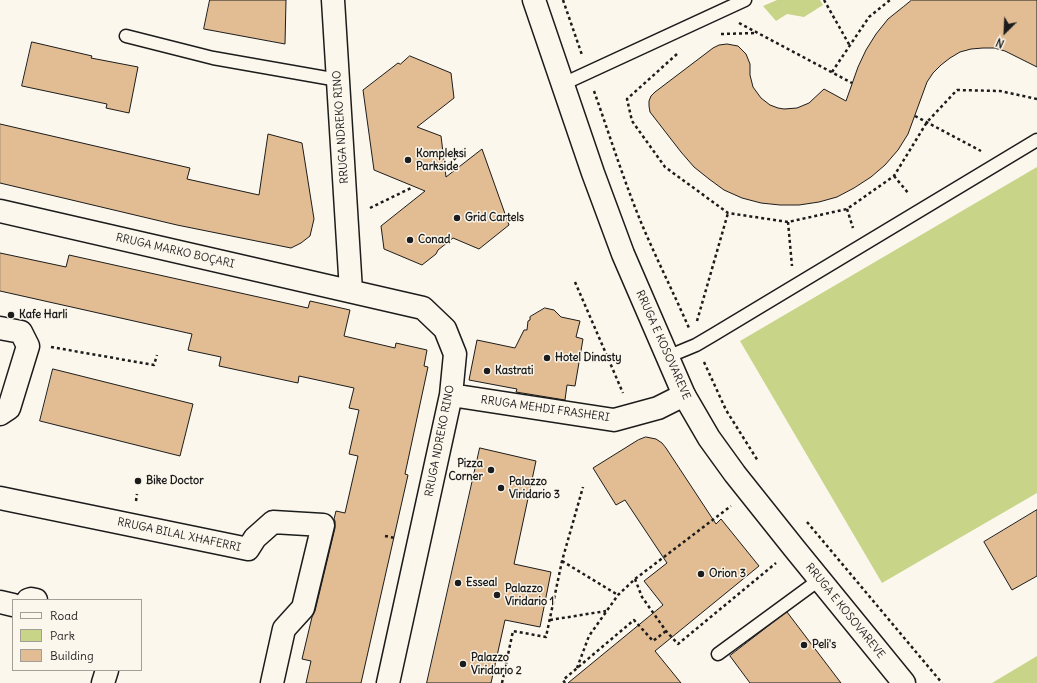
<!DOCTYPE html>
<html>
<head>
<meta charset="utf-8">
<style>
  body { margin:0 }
  #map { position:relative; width:1037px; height:683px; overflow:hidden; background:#fbf7ec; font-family:Delius,sans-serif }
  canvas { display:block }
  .legend { position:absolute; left:12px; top:599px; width:130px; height:72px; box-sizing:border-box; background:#fbf7ec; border:1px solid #a29f99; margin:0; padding:5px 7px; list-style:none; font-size:12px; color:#1c1c1c }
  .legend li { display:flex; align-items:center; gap:8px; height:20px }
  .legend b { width:20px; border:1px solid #a29f99 }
  .north { position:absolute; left:985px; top:12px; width:40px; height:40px; -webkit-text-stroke:3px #fbf7ec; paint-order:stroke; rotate:204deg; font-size:11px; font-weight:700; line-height:16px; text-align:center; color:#1c1c1c }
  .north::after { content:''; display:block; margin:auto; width:14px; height:18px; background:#1c1c1c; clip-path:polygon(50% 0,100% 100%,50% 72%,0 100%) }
</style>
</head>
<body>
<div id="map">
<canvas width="1037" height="683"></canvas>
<ul class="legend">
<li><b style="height:5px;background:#fbf7ec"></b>Road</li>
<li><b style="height:11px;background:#c8d589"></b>Park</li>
<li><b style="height:11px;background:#e2bc93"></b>Building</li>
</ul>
<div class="north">N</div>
</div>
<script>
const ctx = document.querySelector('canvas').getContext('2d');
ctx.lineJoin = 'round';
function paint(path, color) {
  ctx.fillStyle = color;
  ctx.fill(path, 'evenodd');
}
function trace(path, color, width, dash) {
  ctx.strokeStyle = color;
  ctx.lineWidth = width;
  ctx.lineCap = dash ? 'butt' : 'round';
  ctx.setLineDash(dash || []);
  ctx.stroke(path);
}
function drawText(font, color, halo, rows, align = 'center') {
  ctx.font = font + ' Delius,sans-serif';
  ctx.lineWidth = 3;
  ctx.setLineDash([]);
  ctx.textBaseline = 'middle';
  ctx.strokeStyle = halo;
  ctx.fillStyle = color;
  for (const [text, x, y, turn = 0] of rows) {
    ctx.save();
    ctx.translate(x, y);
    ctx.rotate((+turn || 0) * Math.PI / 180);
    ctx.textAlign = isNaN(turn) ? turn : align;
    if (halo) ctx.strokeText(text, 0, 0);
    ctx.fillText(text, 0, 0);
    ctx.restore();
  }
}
paint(new Path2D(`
  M777 0H820L823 5 804 17 787 14 776 21 763 6Z
  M1037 167V493L882 583 740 341Z
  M1037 656V683H992Z`), '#c8d589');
const building = new Path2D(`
  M210 0H286L285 44 204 29Z
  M912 0H1037V67L1005 51 994 48H983L971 49 960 52 950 58 941 65 933 73 927 82 908 134 898 150 885 165 871 177 854 188 837 197 819 202 799 205H780L761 203 742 198 724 190 709 179 694 167 681 152 650 112 649 106V101L651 96 655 92 713 48 719 45 727 44 738 46 746 54 750 64V75L753 87 761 98 770 105 778 108 784 109 797 108 809 103 824 89 846 101 858 67 866 50 876 34 888 19 903 7Z
  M32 42 92 56 91 58 138 67 129 113 106 108 107 104 22 86Z
  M410 56 451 73 454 98 417 127 441 136 446 177 482 149 509 225 479 249 453 238 438 250 436 254 422 265 384 249 381 226 425 191 374 170 363 90 398 63 400 64Z
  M0 124 190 168 187 179 259 195 268 134 302 143 314 219 310 236 301 243 291 248 177 225 0 183Z
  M0 253 66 267 69 255 308 308 310 301 350 310 344 336 395 348 396 343 427 350 424 366 428 367 405 474 408 475 361 683H306L311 661 302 659 312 617 315 611 335 528V521L334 519 336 511 345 513 358 456 349 454 359 410 349 408 354 388 299 376 298 383 219 366 221 357 188 350 192 334 0 291Z
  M545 308 554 310 561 317 580 321 576 337 583 339 575 386 567 385 565 400 516 392 517 389 469 380 477 340 515 348 524 330H527L528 321 530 320V317Z
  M53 369 193 404 180 456 40 421Z
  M646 437 656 439 662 443 666 448 716 524 721 519 759 566 655 651 681 683H568L663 605 644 581 667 563 625 500 616 505 593 468 638 440Z
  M480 448 536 461 514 564 551 572 540 627 505 620 491 683H427Z
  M1037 510V576L1012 590 984 542Z
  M787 612 841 683H750L730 656Z`);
paint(building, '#e2bc93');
trace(building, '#1c1c1c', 1);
const service = new Path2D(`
  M126 36 213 58 338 80
  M563 84 745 0
  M667 357 696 345 713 335 1037 140
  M718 654 819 580`);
const minor = new Path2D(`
  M333 0 351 291
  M0 211 423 308 445 329 455 354 451 395 388 683
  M0 328 21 332 28 346 9 408 0 414
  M451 395 614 420 658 408 684 395
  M0 498 248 549 255 538 273 522 323 525 303 608 284 629 272 683
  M28 600 31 599 36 600
  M0 602 13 605
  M103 683 107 670`);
const tertiary = new Path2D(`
  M534 0 593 173 623 254 684 395 709 438 735 474 794 548 904 683`);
trace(service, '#1c1c1c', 15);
trace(minor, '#1c1c1c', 25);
trace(tertiary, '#1c1c1c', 25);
trace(new Path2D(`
  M563 0 582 55
  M824 0 850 46
  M739 23 852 83
  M721 34 757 33
  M677 54 627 99 632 121 665 167 728 213 788 222 847 209 894 176 927 122 957 90 1000 91 1037 99
  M832 72 869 17 890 0
  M594 91C611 139 626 188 646 234 660 266 675 296 689 328
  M915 116 981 151
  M445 168 464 150
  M894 176 909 194
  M370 208 413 187
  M847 209 853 228
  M788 222 792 266
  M575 282 623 393
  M697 321 728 213
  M51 347 154 365 157 355
  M704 362 726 410 758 461
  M136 501 137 494
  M807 522 942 683
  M385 536 395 538
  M562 561 618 595
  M635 579 642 597 666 631 678 644 776 563
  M550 620 606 611
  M577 668 589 636 618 595 635 579 731 506
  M502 683 513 631 546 637 562 561 583 487
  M565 683 563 680 634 620 653 641 666 631`), '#1c1c1c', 2.5, [3, 3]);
trace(service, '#fbf7ec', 12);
trace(minor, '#fbf7ec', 22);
trace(tertiary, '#fbf7ec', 22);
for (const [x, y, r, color] of [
  [408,160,4,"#1c1c1c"],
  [457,218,4,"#1c1c1c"],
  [410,240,4,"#1c1c1c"],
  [11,315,4,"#1c1c1c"],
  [547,358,4,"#1c1c1c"],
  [487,371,4,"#1c1c1c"],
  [491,470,4,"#1c1c1c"],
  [138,481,4,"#1c1c1c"],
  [501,488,4,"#1c1c1c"],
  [701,574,4,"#1c1c1c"],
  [458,583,4,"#1c1c1c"],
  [497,595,4,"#1c1c1c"],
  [804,645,4,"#1c1c1c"],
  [463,664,4,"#1c1c1c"]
]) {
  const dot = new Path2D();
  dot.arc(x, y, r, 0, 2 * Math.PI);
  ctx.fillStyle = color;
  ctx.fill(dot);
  trace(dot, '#fbf7ec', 1.5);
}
drawText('11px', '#1c1c1c', '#fbf7ec', [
  ["RRUGA NDREKO RINO",341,127,-94],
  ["RRUGA MARKO BOÇARI",175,251,13],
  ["RRUGA E KOSOVAREVE",663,345,66],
  ["RRUGA MEHDI FRASHERI",545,409,8],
  ["RRUGA NDREKO RINO",440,441,-79],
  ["RRUGA BILAL XHAFERRI",179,535,12],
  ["RRUGA E KOSOVAREVE",845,611,51]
]);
drawText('bold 11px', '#1c1c1c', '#fbf7ec', [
  ["Kompleksi",416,154],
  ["Parkside",416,167],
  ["Grid Cartels",465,218],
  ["Conad",418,240],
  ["Kafe Harli",19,315],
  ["Hotel Dinasty",555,358],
  ["Kastrati",495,371],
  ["Pizza",483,464,"right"],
  ["Corner",483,477,"right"],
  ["Bike Doctor",146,481],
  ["Palazzo",509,482],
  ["Viridario 3",509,495],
  ["Orion 3",709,574],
  ["Esseal",466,583],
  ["Palazzo",505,589],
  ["Viridario 1",505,602],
  ["Peli's",812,645],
  ["Palazzo",471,658],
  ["Viridario 2",471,671]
], 'left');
</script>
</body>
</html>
